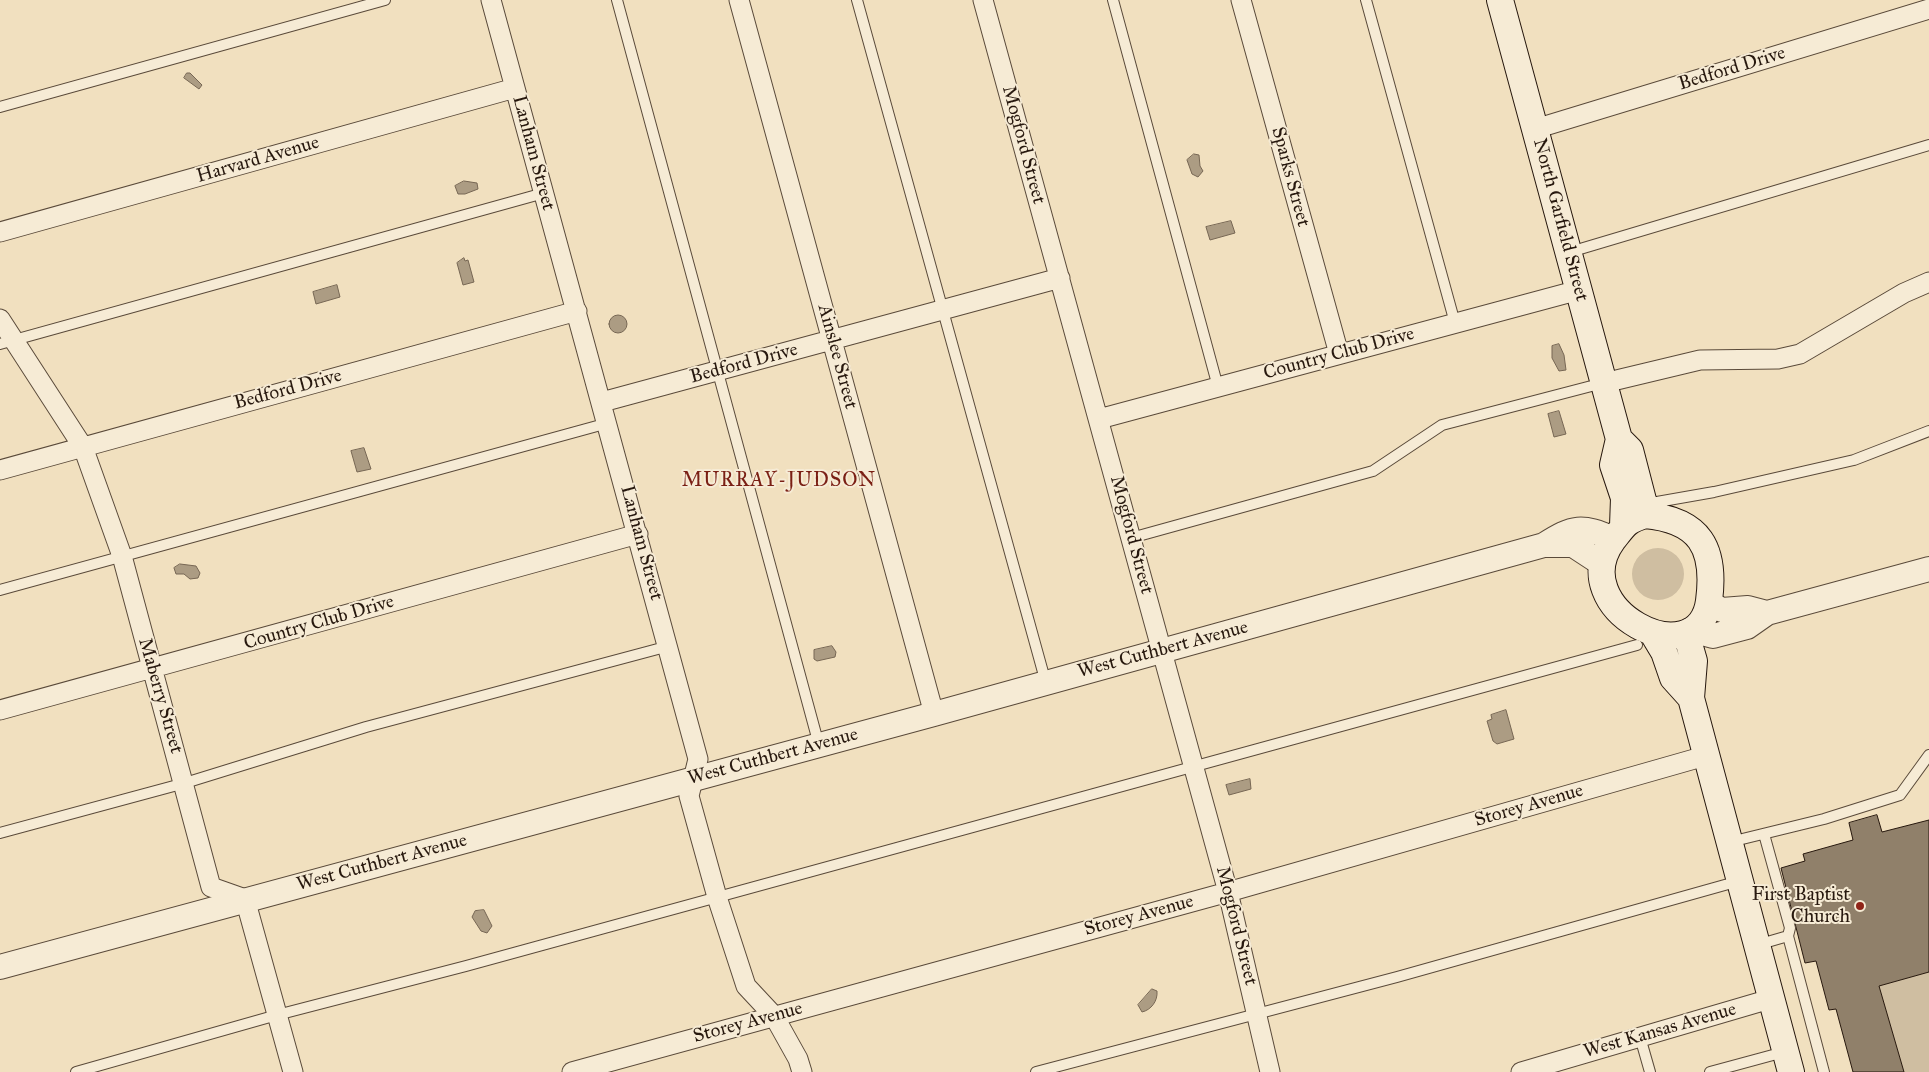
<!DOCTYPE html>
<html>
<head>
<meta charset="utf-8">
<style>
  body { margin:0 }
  canvas { display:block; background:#f1e0bf }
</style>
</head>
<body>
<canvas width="1929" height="1072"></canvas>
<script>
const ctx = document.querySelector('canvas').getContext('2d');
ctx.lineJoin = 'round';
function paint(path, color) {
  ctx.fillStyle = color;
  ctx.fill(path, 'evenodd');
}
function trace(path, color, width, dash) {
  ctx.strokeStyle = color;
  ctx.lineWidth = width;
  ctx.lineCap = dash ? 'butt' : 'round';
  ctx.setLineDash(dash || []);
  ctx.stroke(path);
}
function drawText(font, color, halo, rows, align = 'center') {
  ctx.font = font + ' "IM FELL Great Primer",serif';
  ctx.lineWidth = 4;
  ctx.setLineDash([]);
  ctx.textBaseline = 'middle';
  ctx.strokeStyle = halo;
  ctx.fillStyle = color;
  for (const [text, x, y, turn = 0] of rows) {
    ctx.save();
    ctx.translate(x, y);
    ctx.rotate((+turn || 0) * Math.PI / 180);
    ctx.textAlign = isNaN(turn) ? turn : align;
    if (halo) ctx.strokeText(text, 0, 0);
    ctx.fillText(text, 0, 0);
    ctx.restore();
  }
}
paint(new Path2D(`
  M1632 574a26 26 0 1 1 52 0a26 26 0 1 1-52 0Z
  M1929 972V1072H1904L1879 986Z`), '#cfbea1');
const water = new Path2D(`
  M187 73H190L202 85 199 89 184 78Z
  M1194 154 1199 155 1200 166 1203 171 1198 177 1192 174 1187 160Z
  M464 181 477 183 478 189 465 194H458L455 186Z
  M1231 221 1235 233 1210 240 1206 227Z
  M464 258 465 261 468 260 474 282 463 285 457 263Z
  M337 285 340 297 316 304 313 292Z
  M609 324a9 9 0 1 1 18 0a9 9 0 1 1-18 0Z
  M1559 344 1564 355 1566 370 1559 371 1552 358V346Z
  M1559 411 1566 434 1554 437 1548 414Z
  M364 448 371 469 357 472 351 451Z
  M180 564 196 566 200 573 198 578 190 579 184 574H176L174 568Z
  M832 646 836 652 835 657 817 661 814 659V650Z
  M1506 710 1514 739 1497 744 1493 741 1487 721 1492 719 1491 715Z
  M1250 779 1251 789 1229 795 1226 785Z
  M484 910 492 926 487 933 481 931 472 917 475 911Z
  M1152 989 1157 991C1158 1001 1151 1010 1142 1012L1138 1005Z`);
paint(water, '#ac9c83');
trace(water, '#776754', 1);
const building = new Path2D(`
  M1877 815 1882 832 1929 820V972L1879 986 1904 1072H1853L1836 1009 1829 1010 1816 961 1805 963 1781 868 1805 861 1803 854 1853 840 1849 823Z`);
paint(building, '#90806a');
trace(building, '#27180e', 1);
const service = new Path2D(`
  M617 0 819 745
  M857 0 1046 683
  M1113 0 1218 387
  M1366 0 1455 323
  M0 107 385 0
  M1570 252 1929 145
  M0 344 544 193
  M1657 502 1714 492 1854 460 1929 431
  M1131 538 1373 471 1442 425 1603 383
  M0 590 608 423
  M0 833 185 783 366 727 669 646
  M1730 842 1824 819 1900 795 1929 755
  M1788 936 1824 1072
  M1757 945 1788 936 1790 928 1764 834
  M1640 1037 1650 1072
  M76 1072 277 1015 466 966 1637 645
  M1036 1072 1397 977 1739 881
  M1710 1072 1784 1052`);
const minor = new Path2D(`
  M491 0 698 759 689 796 717 897 746 986 774 1016 798 1059 802 1072
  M739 0 934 714
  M983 0 1228 892 1270 1072
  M1241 0 1339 354
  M1535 129 1929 9
  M0 232 515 88
  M0 319 83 447 122 556 211 887 245 899 293 1072
  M1604 383 1700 360 1778 359 1800 354 1904 293 1929 282
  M602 402 1060 278
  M1099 419 1579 290
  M0 470 577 311
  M0 710 638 534
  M572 1072 1228 892 1705 756
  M1521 1072 1770 999`);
const tertiary = new Path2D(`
  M1544 545H1573L1602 564
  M1709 603 1722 610 1748 608 1767 613
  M1690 630 1713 636 1747 627 1767 613 1929 569
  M0 967 934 714 1544 545C1574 526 1581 525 1614 539`);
const secondary = new Path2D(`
  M1500 0 1619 439 1613 465 1624 498 1623 526
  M1619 439 1630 450 1644 504 1661 517
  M1645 515C1700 520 1716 548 1709 601 1698 679 1562 609 1613 540 1625 525 1626 521 1645 515Z
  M1652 632 1664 652 1673 678 1691 698
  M1686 633 1694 661 1691 698 1791 1072`);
trace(service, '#5a4a3a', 12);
trace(minor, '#5a4a3a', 21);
trace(tertiary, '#5a4a3a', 26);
trace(secondary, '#27180e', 28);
trace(service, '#f6ebd5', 10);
trace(minor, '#f6ebd5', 19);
trace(tertiary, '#f6ebd5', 24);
trace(secondary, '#f6ebd5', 26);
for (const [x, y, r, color] of [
  [1860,906,5,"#8f2418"]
]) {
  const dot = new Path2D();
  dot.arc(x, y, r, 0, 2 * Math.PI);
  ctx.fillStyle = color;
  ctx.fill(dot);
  trace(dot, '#f6ebd5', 2);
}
drawText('19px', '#27180e', '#f6ebd5', [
  ["Bedford Drive",1732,69,-17],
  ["Mogford Street",1023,145,75],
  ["Lanham Street",533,153,75],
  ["Harvard Avenue",258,160,-16],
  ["Sparks Street",1290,177,75],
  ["North Garfield Street",1560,220,75],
  ["Country Club Drive",1339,354,-15],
  ["Ainslee Street",837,357,75],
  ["Bedford Drive",744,364,-15],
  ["Bedford Drive",288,390,-15],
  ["Mogford Street",1131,535,75],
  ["Lanham Street",641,543,75],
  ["Country Club Drive",319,623,-16],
  ["West Cuthbert Avenue",1163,650,-15],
  ["Maberry Street",160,696,74],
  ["West Cuthbert Avenue",773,757,-15],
  ["Storey Avenue",1529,806,-16],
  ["West Cuthbert Avenue",382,863,-15],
  ["Storey Avenue",1139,916,-15],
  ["Mogford Street",1236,926,76],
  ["Storey Avenue",748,1023,-15],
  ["West Kansas Avenue",1660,1031,-16]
]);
drawText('19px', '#27180e', '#f6ebd5', [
  ["First Baptist",1850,895],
  ["Church",1850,917]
], 'right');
ctx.letterSpacing = '1px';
drawText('20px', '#7a1f14', '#f6ebd5', [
  ["MURRAY-JUDSON",779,481]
]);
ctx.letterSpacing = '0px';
</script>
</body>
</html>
